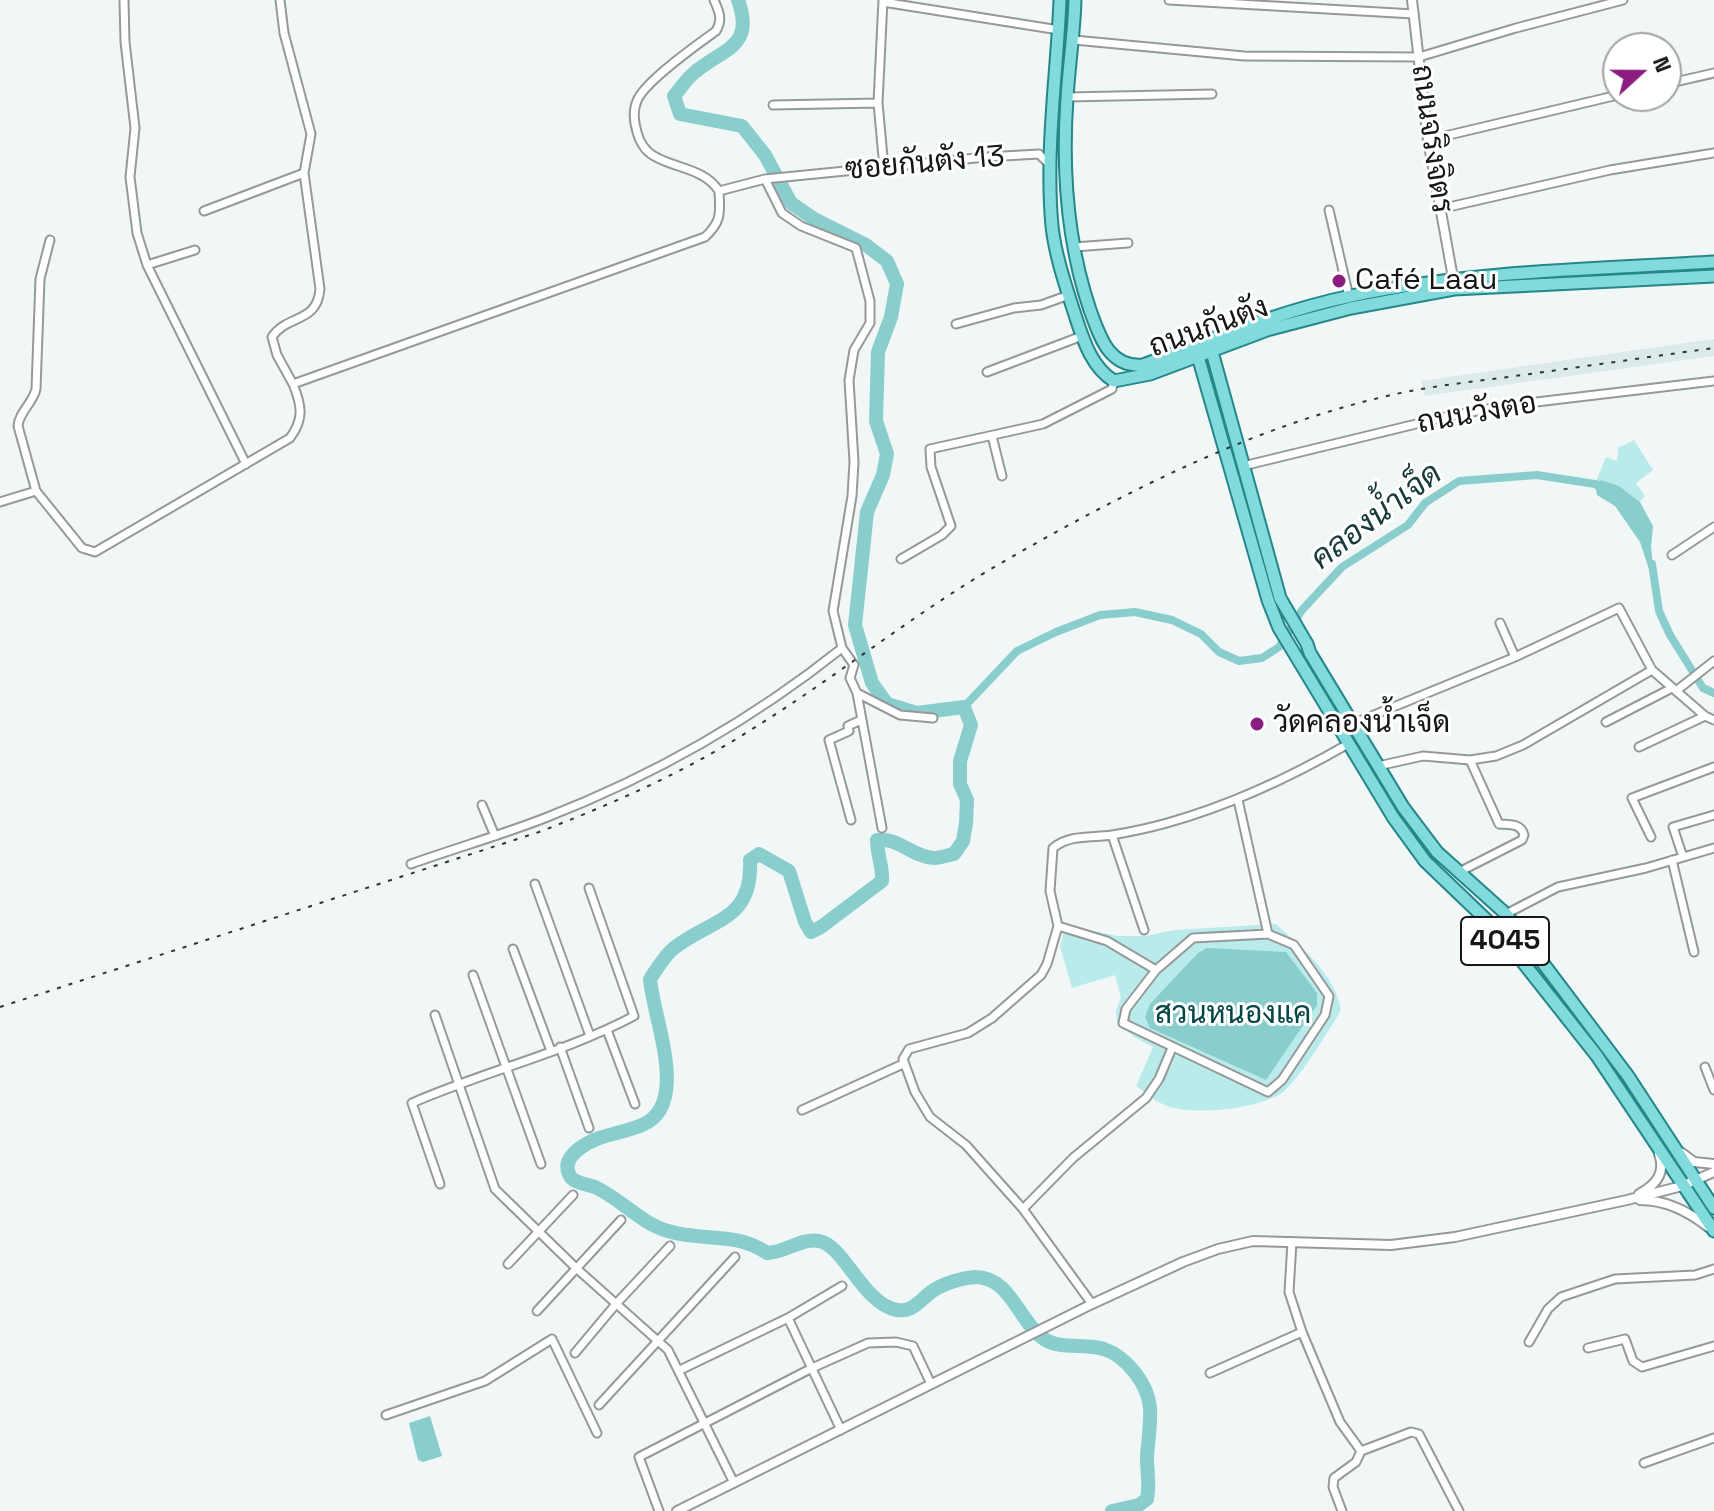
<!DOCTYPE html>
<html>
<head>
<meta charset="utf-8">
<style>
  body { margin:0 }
  #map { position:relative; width:1714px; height:1511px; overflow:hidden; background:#f1f6f6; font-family:"Space Grotesk",sans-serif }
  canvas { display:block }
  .north { position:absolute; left:1602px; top:32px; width:80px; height:80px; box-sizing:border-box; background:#fff; border:2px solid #a1a2a2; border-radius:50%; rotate:69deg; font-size:22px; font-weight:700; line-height:32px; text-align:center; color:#151717 }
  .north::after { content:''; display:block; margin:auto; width:28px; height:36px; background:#8c1d80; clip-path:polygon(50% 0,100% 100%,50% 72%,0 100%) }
</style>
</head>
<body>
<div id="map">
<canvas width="1714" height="1511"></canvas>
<div class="north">N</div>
</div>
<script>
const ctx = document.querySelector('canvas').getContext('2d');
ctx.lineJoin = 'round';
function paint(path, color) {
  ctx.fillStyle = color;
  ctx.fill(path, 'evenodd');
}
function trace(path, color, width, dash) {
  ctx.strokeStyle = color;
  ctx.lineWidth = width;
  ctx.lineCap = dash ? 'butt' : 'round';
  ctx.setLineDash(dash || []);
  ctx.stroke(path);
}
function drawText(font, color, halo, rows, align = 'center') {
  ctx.font = font + ' "Space Grotesk",Sarabun,sans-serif';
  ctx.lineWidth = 6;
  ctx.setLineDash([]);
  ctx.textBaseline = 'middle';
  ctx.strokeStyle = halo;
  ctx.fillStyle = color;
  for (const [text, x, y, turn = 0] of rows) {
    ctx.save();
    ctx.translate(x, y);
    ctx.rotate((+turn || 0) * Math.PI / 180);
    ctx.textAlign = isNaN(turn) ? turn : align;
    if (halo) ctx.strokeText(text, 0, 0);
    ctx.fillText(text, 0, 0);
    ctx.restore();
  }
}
paint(new Path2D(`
  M1714 339V356L1424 396 1421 381Z`), '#dceaea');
paint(new Path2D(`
  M1634 440 1653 470 1636 483 1645 496 1640 502 1619 486 1595 484 1606 457 1617 461 1618 448Z
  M1276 924C1303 949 1334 973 1341 1010 1329 1030 1300 1078 1283 1092 1260 1109 1194 1116 1167 1106 1156 1102 1145 1092 1136 1086L1153 1047 1134 1037 1117 1022 1116 1010 1121 998 1115 975 1072 988 1060 946 1066 925 1117 936H1146L1174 930Z`), '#baebeb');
paint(new Path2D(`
  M1601 480 1619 486 1640 502 1653 526 1651 547 1654 573 1650 572 1640 542 1615 506 1597 495 1595 484Z
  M1207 948 1286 952 1317 993V1005L1266 1080 1150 1028 1145 1017 1150 1004 1198 953Z
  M430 1416 442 1456 423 1462 418 1460 409 1423Z`), '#8acdcd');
trace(new Path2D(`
  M1652 564 1659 611 1670 635 1703 688 1714 693
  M964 707 1017 651 1056 632 1100 615 1135 612 1172 620 1201 634 1219 652 1239 661 1262 658 1279 647 1302 610 1342 567 1408 525 1425 503 1459 481 1537 475 1595 484 1603 489`), '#8acdcd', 8);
trace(new Path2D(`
  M738 0C755 47 724 48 695 72 687 78 681 88 674 96L680 114 742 126 765 155 791 203 814 219 866 245 887 261 897 284 891 317 878 352 876 421 887 454 883 475 867 512 855 625 872 683 887 704 917 713 964 707 971 725 960 761V784L967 800 966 823 963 841 954 854C948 855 940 858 934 858 912 857 899 837 877 840 877 855 883 866 882 881L821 927 811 932 805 922 789 871 759 854 750 860C753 921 713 918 674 948 664 956 657 969 650 979 653 1018 691 1105 642 1125 621 1134 599 1134 580 1148 572 1154 564 1163 569 1174 572 1183 586 1184 595 1187 621 1199 640 1223 668 1231 703 1242 735 1231 767 1253 785 1253 800 1238 819 1241 843 1245 862 1300 893 1309 913 1315 920 1299 934 1290 945 1283 962 1278 975 1277 1011 1277 1018 1321 1044 1339 1061 1350 1085 1343 1104 1349 1127 1357 1148 1384 1150 1408 1151 1424 1148 1441 1147 1457 1147 1471 1150 1485 1147 1499L1139 1505 1112 1511`), '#8acdcd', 14);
const minor = new Path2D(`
  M124 0 125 42 135 128 130 177 137 233 147 265 246 464
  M280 0 284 33 311 134 304 173 320 289C317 324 287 314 272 337L277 355 293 384
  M714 0C719 11 723 20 716 31 698 44 644 82 637 101 633 110 634 122 637 132 639 141 645 151 654 156 676 169 704 168 719 191
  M883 0 878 103 884 168
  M1169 0 1414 14
  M883 2 1059 30
  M1074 40 1244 56 1419 57 1516 28 1623 0
  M1666 84 1714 73
  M1067 97 1212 94
  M773 105 878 103
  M1428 140 1618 95
  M1440 209 1610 170 1714 153
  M1329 210 1349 297
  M204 211 304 173
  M1074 247 1128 243
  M147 265 195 250
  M956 324 1014 308 1041 305 1069 295
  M987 372 1082 336
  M992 436 1002 476
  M1243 466 1449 416 1511 405 1714 381
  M36 491 18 426C19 412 33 403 36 389L40 279 50 240
  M0 502 36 491 82 548 95 552 290 438C304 419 302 406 293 384L705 237C722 221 720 213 719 191L765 179 986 157 1039 154 1049 164
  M1672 555 1714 527
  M901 559 942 535 951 526 931 467 930 449 1043 424 1112 389 1114 381
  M1500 623 1515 657
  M842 648 854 665 850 678 857 693 900 715 933 718
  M1676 691 1714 661
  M857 693 882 828
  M1606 722 1672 688
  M1352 724 1515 657 1619 608 1652 670 1705 716 1714 720
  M1639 747 1705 716
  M1378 766 1423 756 1470 760 1496 756 1523 745 1652 670
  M1238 800 1268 934
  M482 805 495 836
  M851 820 829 740 849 731 848 726 861 720
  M1112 835 1144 930
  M1651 837 1632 798 1714 767
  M1683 857 1673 827 1714 815
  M1672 860 1694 952
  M411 864C456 848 501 835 545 818 653 776 752 720 842 648L833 611 852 496 854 462 849 380 854 350 870 323V301L856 248 801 226 782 213 765 179
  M1459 872 1522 840 1524 835C1521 823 1509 825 1499 824L1470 760
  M535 884 590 1036
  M1506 914 1558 887 1646 868 1714 848
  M1058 926 1107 941 1156 970
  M1268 934 1294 945 1329 996 1325 1015 1282 1080 1268 1092 1123 1023 1126 1009 1156 970 1193 938Z
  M513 949 551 1051
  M473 975 541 1164
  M435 1015 495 1189 576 1268 668 1350 734 1483
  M607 1030 635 1104
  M560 1047 589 1128
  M1705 1067 1714 1090
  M802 1110 903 1064
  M440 1184 412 1103C485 1071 564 1053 634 1016L589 888
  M1023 1209 1073 1158 1146 1098 1159 1079 1172 1048
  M1292 1242 1289 1292 1302 1332 1340 1422 1361 1451
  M508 1264 573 1195
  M1092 1304 1023 1209 966 1145 930 1117 915 1092 903 1059 909 1049 968 1033 992 1018 1041 975 1047 964 1058 926 1050 891 1053 848C1070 834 1092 838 1112 835 1130 832 1149 828 1167 823 1231 805 1291 777 1348 744
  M537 1311 621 1220
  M788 1318 841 1430
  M1529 1342 1548 1309 1561 1297 1615 1279 1695 1275 1714 1269
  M1588 1348 1625 1339 1633 1361 1642 1367 1714 1346
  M575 1353 616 1304 670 1246
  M680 1370 788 1318 842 1286
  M1210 1373 1302 1332
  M599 1405 735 1257
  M386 1415 485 1381 552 1339 597 1433
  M1644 1463 1714 1438
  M659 1511 639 1457 812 1368 868 1343 896 1342 913 1346 931 1384
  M1342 1511 1333 1487 1334 1478 1356 1462 1361 1451 1411 1432 1419 1434 1459 1511`);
const tertiary = new Path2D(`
  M1412 0 1428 140 1453 278
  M1682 1153 1694 1162 1714 1164
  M1639 1194C1656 1185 1666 1173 1659 1154
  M1640 1200C1666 1200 1688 1211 1708 1227
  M677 1511 1092 1304 1183 1262 1218 1249 1253 1241 1391 1245 1455 1237 1627 1200 1682 1186 1714 1172`);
const primary = new Path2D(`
  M1060 0C1057 75 1045 150 1052 226 1055 255 1066 287 1075 315 1083 339 1091 367 1114 381L1150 374 1267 330 1351 308 1454 289 1714 276
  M1075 0C1074 33 1069 65 1067 98 1062 169 1067 242 1090 310 1100 337 1109 368 1143 365 1211 340 1279 311 1351 296 1470 271 1592 269 1714 262
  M1209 341 1280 598 1307 644 1310 653 1403 807 1437 852 1506 914 1628 1076 1714 1208
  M1195 346 1268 600 1279 628 1393 817 1425 861 1499 932 1597 1056 1714 1231`);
trace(minor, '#959999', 11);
trace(tertiary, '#959999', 12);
trace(primary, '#258788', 15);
trace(minor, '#fff', 7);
trace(tertiary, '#fff', 8);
trace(primary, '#81dbdc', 11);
trace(new Path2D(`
  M0 1007 539 832C612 804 683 773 749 731 837 677 918 610 1008 559 1127 491 1253 427 1387 396 1429 386 1472 382 1515 376 1581 367 1648 357 1714 348`), '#323434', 2, [4, 8]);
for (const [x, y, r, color] of [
  [1339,281,8,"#8c1d80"],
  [1257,724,8,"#8c1d80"]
]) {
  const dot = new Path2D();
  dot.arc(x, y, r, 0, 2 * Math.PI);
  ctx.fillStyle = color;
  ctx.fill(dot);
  trace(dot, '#fff', 3);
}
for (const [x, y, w] of [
  [1505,941,88]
]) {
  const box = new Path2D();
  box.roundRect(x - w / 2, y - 24, w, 48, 6);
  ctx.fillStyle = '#fff';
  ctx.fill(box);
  trace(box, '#151717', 2);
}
drawText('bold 28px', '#151717', null, [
  ["4045",1505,941]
]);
drawText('30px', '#151717', '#fff', [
  ["ถนนจริงจิตร",1431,139,82],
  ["ซอยกันตัง 13",925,164,-5],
  ["ถนนกันตัง",1209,328,-20],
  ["ถนนวังตอ",1477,414,-10]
]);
drawText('30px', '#151717', '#fff', [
  ["Café Laau",1355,281],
  ["วัดคลองน้ำเจ็ด",1273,724]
], 'left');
drawText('30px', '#044546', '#fff', [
  ["สวนหนองแค",1233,1015]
]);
drawText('italic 32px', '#193a3a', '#fff', [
  ["คลองน้ำเจ็ด",1377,517,-37]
]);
</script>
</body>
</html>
